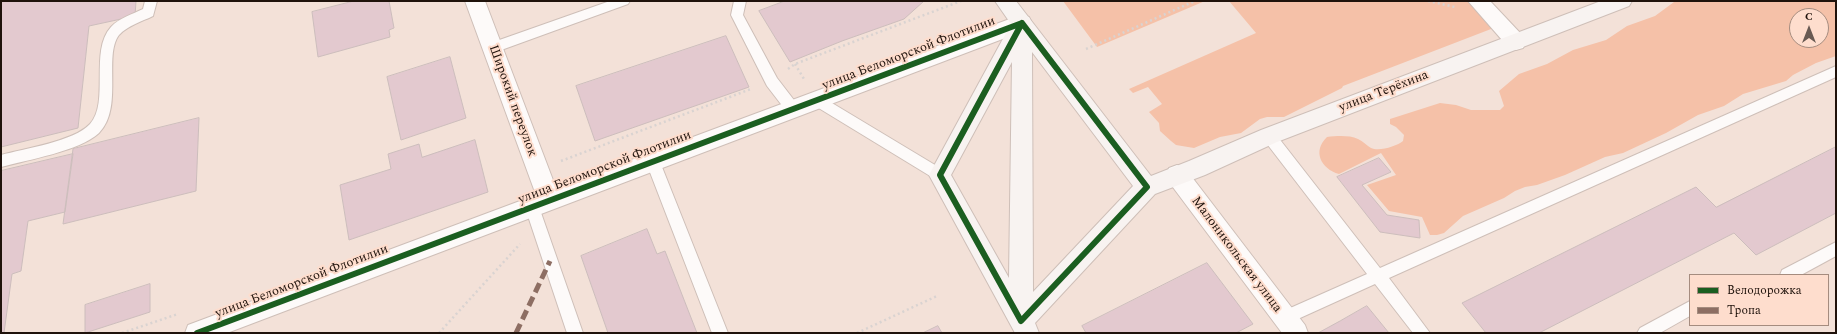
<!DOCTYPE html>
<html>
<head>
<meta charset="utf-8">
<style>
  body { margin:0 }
  #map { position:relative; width:1837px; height:334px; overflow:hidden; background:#f3e1d8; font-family:Spectral,serif }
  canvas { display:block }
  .frame { position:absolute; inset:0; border:2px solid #1f120b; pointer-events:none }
  .legend { position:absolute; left:1689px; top:274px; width:140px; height:52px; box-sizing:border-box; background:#feddcd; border:1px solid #a58c7f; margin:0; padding:5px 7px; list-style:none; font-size:12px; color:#1f120b }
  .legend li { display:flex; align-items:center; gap:8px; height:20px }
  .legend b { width:20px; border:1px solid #a58c7f }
  .north { position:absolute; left:1789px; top:8px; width:40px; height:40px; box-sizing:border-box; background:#feddcd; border:1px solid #a58c7f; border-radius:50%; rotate:0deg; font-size:11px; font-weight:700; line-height:16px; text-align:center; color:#1f120b }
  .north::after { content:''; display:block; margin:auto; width:14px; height:18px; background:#695a53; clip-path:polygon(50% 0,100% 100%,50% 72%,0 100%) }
</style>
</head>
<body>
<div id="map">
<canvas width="1837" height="334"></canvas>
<div class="frame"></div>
<ul class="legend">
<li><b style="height:5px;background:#1b5e20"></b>Велодорожка</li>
<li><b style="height:5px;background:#8d6e63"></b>Тропа</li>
</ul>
<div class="north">С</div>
</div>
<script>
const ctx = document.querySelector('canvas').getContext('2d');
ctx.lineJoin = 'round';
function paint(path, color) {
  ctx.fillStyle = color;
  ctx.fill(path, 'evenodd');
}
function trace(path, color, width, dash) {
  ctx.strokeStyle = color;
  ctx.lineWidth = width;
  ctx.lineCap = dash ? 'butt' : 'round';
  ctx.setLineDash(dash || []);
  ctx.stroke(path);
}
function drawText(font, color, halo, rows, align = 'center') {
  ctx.font = font + ' Spectral,serif';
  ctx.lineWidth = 4;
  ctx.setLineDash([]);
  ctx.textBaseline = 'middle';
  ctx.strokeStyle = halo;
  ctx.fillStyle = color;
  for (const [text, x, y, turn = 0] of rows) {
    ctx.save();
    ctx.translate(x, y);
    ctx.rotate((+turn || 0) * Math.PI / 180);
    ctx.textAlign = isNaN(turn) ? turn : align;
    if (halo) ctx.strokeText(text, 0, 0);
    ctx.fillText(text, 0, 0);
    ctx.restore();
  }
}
paint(new Path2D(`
  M1063 1H1205L1097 47Z
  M1229 1H1471L1493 25 1491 29 1343 86 1342 88 1284 117H1267L1260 119 1241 133 1220 137 1194 148 1176 145 1171 141 1160 131 1159 123 1149 112 1162 104 1148 87 1133 93 1129 89 1256 33Z
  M1679 1H1836V56L1816 63 1793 75 1786 81 1743 94 1724 106 1698 115 1666 133 1623 153 1605 157 1565 175 1537 185 1525 187 1515 191 1504 198 1463 216 1444 233 1437 235H1430L1422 217 1389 211 1367 185 1396 175 1381 153 1339 174C1321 169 1312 151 1327 137 1337 136 1349 135 1358 139 1363 141 1367 146 1371 148 1379 152 1397 146 1403 141L1404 135 1396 127 1390 124V119L1440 103 1456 105 1471 110H1500L1504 106 1499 91 1519 74 1547 64 1573 50 1606 40 1627 26 1655 16 1674 2ZM1797 16H1821V40H1797Z`), '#f5c1a8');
const building = new Path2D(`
  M1 1H136L135 16 89 26 78 128 1 147Z
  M354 1H389L394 28 389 30 390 37 318 57 312 12Z
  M785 1H924L904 19 842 41 790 62 759 11Z
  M726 36 749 87 595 141 576 86Z
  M450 57 466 118 401 140 387 77Z
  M199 118 196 191 63 224 73 149Z
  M475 140 488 192 349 240 340 185 391 169 388 154 419 144 422 157Z
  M1836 147V213L1756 255 1734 233 1539 333H1486L1462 303 1696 187 1716 207Z
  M73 154 65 212 28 221 21 271 12 274 4 333H1V171Z
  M1379 158 1391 172 1362 185 1387 215 1419 220 1420 238 1380 232 1337 177Z
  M647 229 657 254 665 251 697 333H608L581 256Z
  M1207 263 1253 324 1236 333H1086L1082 326Z
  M150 284V312L85 333V305Z
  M1367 306 1389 333H1318L1340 321Z
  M938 326 942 333H923Z`);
paint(building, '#e3c9cf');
trace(building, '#ccbdbc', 1);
const lane = new Path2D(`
  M145 1H157L153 16C143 21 127 26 119 35 103 56 124 108 99 133 80 151 27 160 1 167V155C23 149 75 141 90 124 110 102 89 51 111 27 119 18 133 14 143 9Z
  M610 1H630L628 4 493 53 488 52 486 48 488 44Z
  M734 1H746L743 15 777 78 797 104 799 108 797 112 792 114 787 112 767 86 731 15Z
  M1836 66V77L1389 278 1430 333H1413L1375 284 1289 323 1284 325 1279 323 1276 318 1279 313 1367 274 1264 140 1262 136 1264 132 1269 130 1274 132 1380 268Z
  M817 94 945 171 947 175 945 179 940 181 935 179 812 104 810 100 812 96Z
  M653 156 658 158 660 162 728 333H712L646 162 648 158Z
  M532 201 537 203 539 207 583 333H567L525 207 527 203Z
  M1836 242V256L1801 275H1780L1782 270Z
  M1690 301V316L1660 333H1637L1640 328Z`);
const street = new Path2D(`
  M465 1H485L556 188 1015 17 1022 15 1029 17 1032 23 1029 29 227 333H185L188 325 536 195Z
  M1468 1H1490L1523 36 1526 42 1523 48 1516 50 1509 48Z
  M1177 165 1185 168 1305 325 1308 333H1282L1169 182 1166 175 1169 168Z`);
const secondary = new Path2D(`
  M995 1H1016L1151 176 1189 161 1261 130 1601 1H1632L1629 6 1277 142 1205 175 1155 194 1035 323 1039 333H1015L929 175 1011 24ZM1032 52 1133 186 1033 292ZM1012 62 1009 278 951 175Z`);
trace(lane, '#cebfb8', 2);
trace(street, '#cebfb8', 2);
trace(secondary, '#cebfb8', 2);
trace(new Path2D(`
  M1428 1 1455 7
  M1086 49 1195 1
  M795 64 804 79
  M788 69 795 64 961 1
  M561 161 751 89
  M122 333 178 314
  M439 333 520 244
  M857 333 937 296`), '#d9d3d1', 2.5, [2, 3]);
paint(lane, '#fdfaf9');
paint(street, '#fdfaf9');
paint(secondary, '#f8f3f1');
trace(new Path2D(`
  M516 333 550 261`), '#8d6e63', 5, [10, 5]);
trace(new Path2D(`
  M1022 23 1147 187 1021 321 940 175Z
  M197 333 1022 23`), '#1b5e20', 6);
drawText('13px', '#1f120b', '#feddcd', [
  ["улица Беломорской Флотилии",909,54,-21],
  ["улица Терёхина",1384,92,-21],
  ["Широкий переулок",512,101,70],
  ["улица Беломорской Флотилии",605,168,-21],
  ["Малоникольская улица",1236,255,53],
  ["улица Беломорской Флотилии",302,282,-21]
]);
</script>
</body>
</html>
